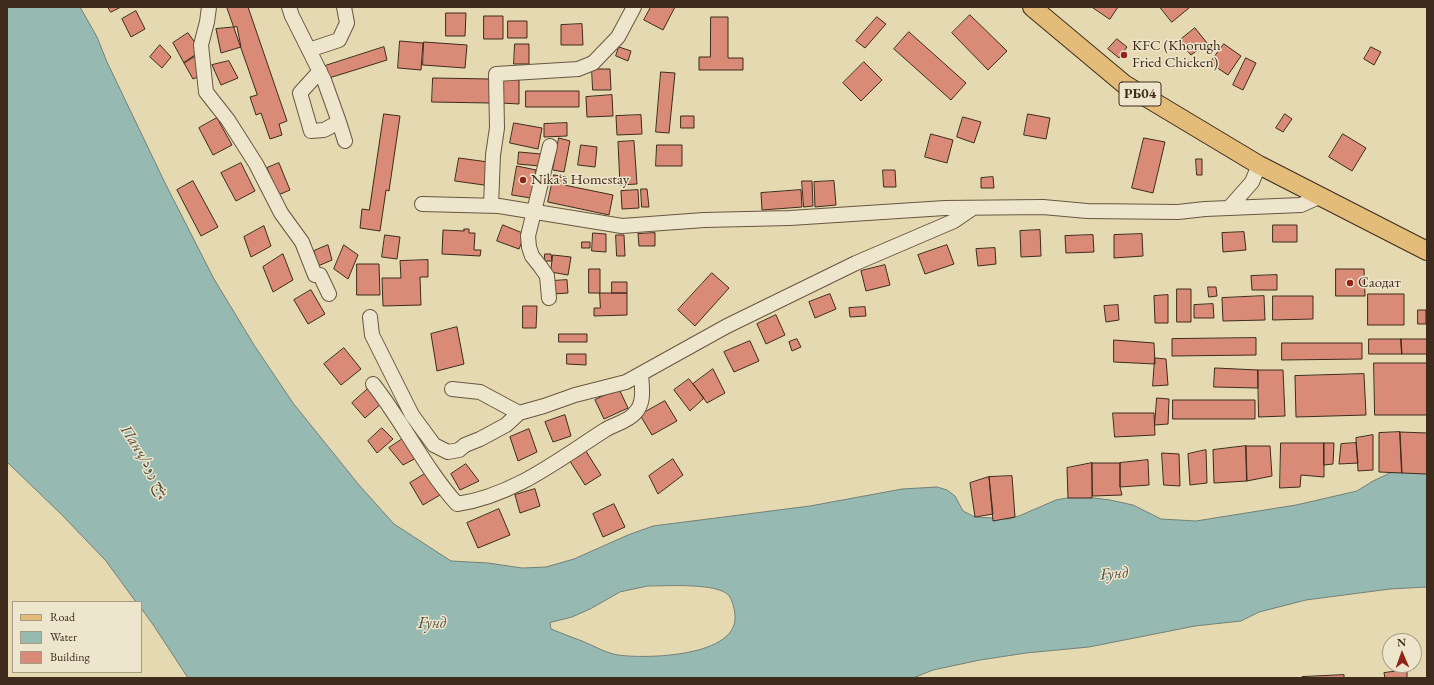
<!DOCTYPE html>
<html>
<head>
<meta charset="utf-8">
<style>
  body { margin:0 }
  #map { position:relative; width:1434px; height:685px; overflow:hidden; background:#e5d9b1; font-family:"EB Garamond",serif }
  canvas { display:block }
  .frame { position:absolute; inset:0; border:8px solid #3e2b1b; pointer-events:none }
  .legend { position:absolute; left:12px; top:601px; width:130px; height:72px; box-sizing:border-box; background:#eee6cc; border:1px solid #a89b85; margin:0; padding:5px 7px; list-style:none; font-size:12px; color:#3e2b1b }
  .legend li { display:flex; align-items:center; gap:8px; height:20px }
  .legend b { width:20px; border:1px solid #a89b85 }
  .north { position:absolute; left:1382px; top:633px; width:40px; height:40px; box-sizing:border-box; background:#eee6cc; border:1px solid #a89b85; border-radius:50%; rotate:358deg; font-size:11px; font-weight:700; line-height:16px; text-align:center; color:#3e2b1b }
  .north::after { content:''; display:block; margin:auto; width:14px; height:18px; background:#8f2418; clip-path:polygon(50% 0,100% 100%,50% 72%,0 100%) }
</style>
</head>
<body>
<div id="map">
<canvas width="1434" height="685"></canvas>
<div class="frame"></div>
<ul class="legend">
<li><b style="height:5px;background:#e2bc78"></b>Road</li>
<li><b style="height:11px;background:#96b9b2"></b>Water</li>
<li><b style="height:11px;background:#d98b77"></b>Building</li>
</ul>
<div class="north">N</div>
</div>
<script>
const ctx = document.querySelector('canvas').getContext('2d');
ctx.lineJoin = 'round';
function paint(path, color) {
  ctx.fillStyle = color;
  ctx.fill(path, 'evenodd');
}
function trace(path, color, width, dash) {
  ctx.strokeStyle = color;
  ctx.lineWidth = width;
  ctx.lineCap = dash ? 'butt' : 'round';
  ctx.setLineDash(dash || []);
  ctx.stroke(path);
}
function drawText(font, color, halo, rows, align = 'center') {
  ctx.font = font + ' "EB Garamond",Amiri,serif';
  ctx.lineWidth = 3;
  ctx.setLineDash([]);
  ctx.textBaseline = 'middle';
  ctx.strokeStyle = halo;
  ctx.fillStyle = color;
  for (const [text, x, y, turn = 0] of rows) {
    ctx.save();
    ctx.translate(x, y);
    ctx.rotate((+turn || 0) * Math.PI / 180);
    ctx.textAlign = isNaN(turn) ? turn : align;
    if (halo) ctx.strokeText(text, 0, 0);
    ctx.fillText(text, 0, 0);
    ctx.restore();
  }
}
const water = new Path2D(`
  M7 7H80L97 37 107 62 165 183 214 279 254 345 293 403 359 485 394 524 451 561 488 563 522 568 546 567 574 559 628 535 653 526 810 506 902 489 937 487 947 490 955 496 963 511 975 517 1009 519 1019 516 1056 500 1078 496 1110 500 1133 505 1161 519 1196 521 1296 505 1357 491 1373 481 1390 473 1407 469 1427 470V587L1390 589 1306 600 1259 612 1241 621 1195 626 1089 647 1026 653 980 660 933 670 913 678H188L154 626 141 608V602H136L106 561 62 515 7 462ZM648 586C666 586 710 583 726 593 732 597 734 607 735 615 739 657 646 659 618 655 606 653 594 646 582 641 571 637 561 633 551 629L550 623 552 622 572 617 590 609 620 592Z`);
paint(water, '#96b9b2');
trace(water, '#738076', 1);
const building = new Path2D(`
  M108 7H121L111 12Z
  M227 7H248L287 121 279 124 282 135 270 139 261 113 256 115 250 97 257 95Z
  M651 7H675L663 30 644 20Z
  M1092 7H1118L1110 19Z
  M1160 7H1188L1189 8 1172 22Z
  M136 11 145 29 131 37 122 19Z
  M446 13H466L465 36H446Z
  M970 15 1007 51 988 70 952 33Z
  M484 16H503V39H484Z
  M711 17H728V58H743V70H699V57H710Z
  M877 17 886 24 865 48 856 41Z
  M508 21H527V38H508Z
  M582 24 583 45H561V25Z
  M237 27 241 47 221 53 216 29Z
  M1195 28 1207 43 1191 55 1179 41Z
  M909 32 966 83 951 100 894 49Z
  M188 33 202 52 184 63 173 43Z
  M1117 39 1127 47 1119 58 1108 49Z
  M400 41 423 43 421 70 398 68Z
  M424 42 467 45 465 68 423 65Z
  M515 44H529V64H514Z
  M1224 44 1241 56 1228 75 1210 63Z
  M160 45 171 57 162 68 150 57Z
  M384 47 387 60 329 78 325 66Z
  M619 47 631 51 628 61 616 56Z
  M1371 47 1381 52 1374 65 1364 59Z
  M194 56 204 74 193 79 184 63Z
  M1246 58 1256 63 1243 90 1233 85Z
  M229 61 238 78 221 85 212 65Z
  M864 62 882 80 861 101 843 83Z
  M592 69H610L611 90H593Z
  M661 72 675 73 669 133 656 132Z
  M433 78 490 79V103L432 102Z
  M501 79H519V104L501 103Z
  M526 91H579V107H526Z
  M612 95 613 116 587 117 586 97Z
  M384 114 400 116 389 191 386 190 380 231 360 228 362 209 369 210Z
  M1028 114 1050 118 1046 139 1024 135Z
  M1285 114 1292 119 1283 132 1276 128Z
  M641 115 642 134 617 135 616 116Z
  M681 116H694V128H681Z
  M963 117 981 122 974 143 957 137Z
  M217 118 232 145 213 155 199 128Z
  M514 123 542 128 538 149 510 143Z
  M567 123V136L544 137V124Z
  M931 134 953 140 947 163 925 157Z
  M1343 134 1366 148 1352 171 1329 157Z
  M559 138 570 141 564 172 553 170Z
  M1144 138 1165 142 1153 193 1132 188Z
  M634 141 637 184 620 185 618 142Z
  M581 145 597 147 595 167 578 165Z
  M657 145H682V166H656Z
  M519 152 541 154 540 166 518 164Z
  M459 158 488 162 484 185 455 181Z
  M1196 159H1202V175H1197Z
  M241 163 255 191 236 201 221 173Z
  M279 163 290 190 278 195 267 168Z
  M517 166 536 170 531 198 512 195Z
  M883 170H895L896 187H884Z
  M554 175 566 177 564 185 613 195 609 215 548 202Z
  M993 177 994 188H981V178Z
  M193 181 218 227 201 236 177 190Z
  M802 181H812L813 206 804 207Z
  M834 181 836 205 815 207 814 182Z
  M641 189H647L649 207H642Z
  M638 190 639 208 622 209 621 191Z
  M801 190 802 207 762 210 761 193Z
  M503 225 525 234 519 249 497 241Z
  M1273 225H1297V242H1273Z
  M264 226 271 246 251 257 244 237Z
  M464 229H469V233H475L474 250H481L480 256 442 254 443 230 464 231Z
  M1040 230 1041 256 1021 257 1020 231Z
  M1244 232 1246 250 1223 252 1222 233Z
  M593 233 606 234V252L592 251Z
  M655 233V246H639L638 234Z
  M1142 234 1143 256 1114 258V235Z
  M385 235 400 237 397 259 382 257Z
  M616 235H624L625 256H617Z
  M1093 235 1094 252 1066 253 1065 236Z
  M582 242H590V248H582Z
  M328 245 332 260 318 266 314 251Z
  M344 245 358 255 348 279 334 269Z
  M947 245 954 264 925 274 918 255Z
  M995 248 996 264 978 266 976 249Z
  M283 254 293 280 273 292 263 267Z
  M545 254H551L552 261H545Z
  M553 255 571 257 568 275 551 272Z
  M428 260V277H420L421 305 383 306 382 278H401L400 261Z
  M357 264H379L380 295H357Z
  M885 265 890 285 866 291 861 271Z
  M589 269H600V293H589Z
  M1336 269H1364L1365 296H1336Z
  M712 273 729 288 695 326 678 310Z
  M1277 275V290H1252L1251 276Z
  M567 280 568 293 552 294V281Z
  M612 282H627V293H612Z
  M1208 287H1216L1217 296 1209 297Z
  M1177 289H1191V322H1177Z
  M311 290 325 314 308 324 294 300Z
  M600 293H627V315L594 316V308H600Z
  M830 294 836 309 815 318 809 302Z
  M1368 294H1404V325H1368Z
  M1168 295V323H1155L1154 296Z
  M1264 296 1265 320 1223 321 1222 298Z
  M1273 296H1313V319L1273 320Z
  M1213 304 1214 318H1194V305Z
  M1118 305 1119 320 1106 322 1104 306Z
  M523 306H537L536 328H523Z
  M865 307 866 316 850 317 849 308Z
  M1418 310H1426V324H1418Z
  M776 315 785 335 766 344 757 324Z
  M457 327 464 364 437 371 431 334Z
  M559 334H587V342H559Z
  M1256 338V355L1172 356V339Z
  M797 339 801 347 792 351 789 342Z
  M1369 339H1401L1402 354H1369Z
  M1401 339H1427V354H1402Z
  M1114 340 1154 343 1155 364 1114 362Z
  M750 341 759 361 734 372 724 352Z
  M1282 343H1362V359L1282 360Z
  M344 348 361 369 341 385 324 364Z
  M567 354H586V365L567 364Z
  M1155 358 1166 359 1168 385 1153 386Z
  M1374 363H1427V415H1375Z
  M1215 368 1258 370V388L1214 387Z
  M713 369 725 393 707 403 693 384Z
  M1258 370H1283L1285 416 1259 417Z
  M1364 374 1366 415 1296 417 1295 376Z
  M689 379 704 398 690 411 674 390Z
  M370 387 383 402 365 418 352 403Z
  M619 389 628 408 604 419 595 400Z
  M1157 398 1169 399 1168 424 1155 425Z
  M1173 400H1255V419H1173Z
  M665 401 677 421 652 435 640 415Z
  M1113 413H1154L1155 435 1115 437Z
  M565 415 571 436 553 442 545 422Z
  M382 428 393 439 377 453 368 441Z
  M529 429 537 452 518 461 510 437Z
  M1400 432 1427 433V474L1402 473Z
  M1400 432 1402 473 1379 472V433Z
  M1373 435V470L1358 471 1356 438Z
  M407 436 420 456 403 465 389 448Z
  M1281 443H1324V477L1301 475 1300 487 1280 488Z
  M1324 443H1334L1333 464 1324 465Z
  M1356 443 1358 463 1339 464 1341 444Z
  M1246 446 1247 481 1214 483 1213 450Z
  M1246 446H1270L1272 476 1247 481Z
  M584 448 601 475 585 485 568 458Z
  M1206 450 1207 483 1190 485 1188 454Z
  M1162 453 1179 454 1180 486 1164 485Z
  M673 459 683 475 658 494 649 476Z
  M1148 460 1149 485 1120 487V463Z
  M1092 463H1120V487L1122 495 1093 496Z
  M1092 463V498H1068L1067 468Z
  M466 464 479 481 460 490 451 474Z
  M428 472 440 495 423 505 410 483Z
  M1012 476 1015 517 993 521 989 477Z
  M989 477 993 514 975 517 970 483Z
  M535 489 540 506 520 513 515 495Z
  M614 504 625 527 603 537 593 514Z
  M499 509 510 535 478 548 467 523Z
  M1407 670V678H1385L1384 673Z
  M1344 675V678H1302V677Z`);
paint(building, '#d98b77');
trace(building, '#3e2b1b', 1);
const minor = new Path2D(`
  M209 7 207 22 201 45 206 92 228 120 256 164 281 213 302 242 315 275H320L329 294
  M289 7 292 16 309 50 339 40 347 23 344 7
  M309 50 324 80 339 122 324 130 311 131 300 93 320 71
  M339 122 345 141
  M422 204 499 206 622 226 704 220 790 218 945 208 1043 207 1087 211 1178 212 1205 209 1301 205 1321 196
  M491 206 493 155 497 128 496 74 578 69 593 63 618 37 634 7
  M1229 208 1252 182 1259 165
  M549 298 547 276 540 266 532 256 529 247 528 236 550 146
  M370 317 372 335 412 415 434 445 448 452 459 450 465 445 480 439 506 425 519 413 544 406 575 395 626 382 727 326 856 263 954 221 973 208
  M373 384C403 422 424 467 457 504 513 496 558 460 605 430 613 425 628 421 634 414 645 404 642 388 641 374
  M452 389 480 392 519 413`);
const major = new Path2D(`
  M1032 7 1124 84 1259 165 1427 251`);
trace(minor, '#685640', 16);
trace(major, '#3e2b1b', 20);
trace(minor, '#eee6cc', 14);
trace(major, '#e2bc78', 18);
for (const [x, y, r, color] of [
  [1124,55,4,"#8f2418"],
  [523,180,4,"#8f2418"],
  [1350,283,4,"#8f2418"]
]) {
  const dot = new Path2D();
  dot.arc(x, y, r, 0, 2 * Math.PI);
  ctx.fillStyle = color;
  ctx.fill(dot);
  trace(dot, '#eee6cc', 1.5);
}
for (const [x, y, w] of [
  [1140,94,42]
]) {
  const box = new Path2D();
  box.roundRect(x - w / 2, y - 12, w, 24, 3);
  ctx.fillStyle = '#eee6cc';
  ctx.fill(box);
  trace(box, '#3e2b1b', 1);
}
drawText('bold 14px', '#3e2b1b', null, [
  ["РБ04",1140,94]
]);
drawText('15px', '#3e2b1b', '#eee6cc', [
  ["KFC (Khorugh",1132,46],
  ["Fried Chicken)",1132,63],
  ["Nika‘s Homestay",531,180],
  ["Саодат",1358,283]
], 'left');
drawText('italic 16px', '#544e41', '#eee6cc', [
  ["Панҷ/پنج رود",146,461,57],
  ["Ғунд",1114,574,-5],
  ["Ғунд",432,624]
]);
</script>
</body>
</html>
